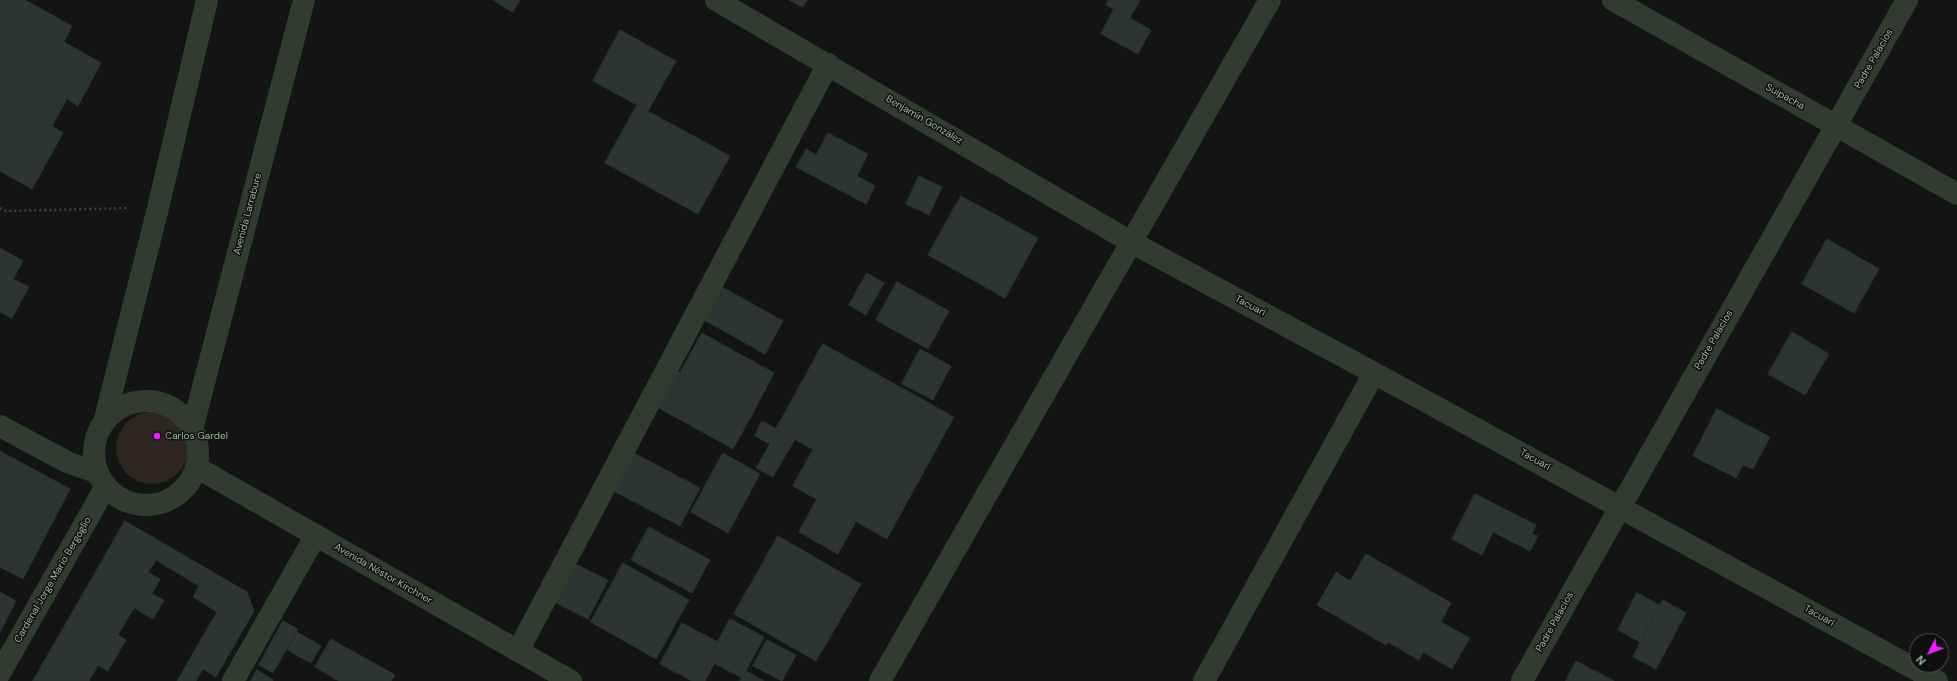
<!DOCTYPE html>
<html>
<head>
<meta charset="utf-8">
<style>
  body { margin:0 }
  #map { position:relative; width:1957px; height:681px; overflow:hidden; background:#131513; font-family:"DM Sans",sans-serif }
  canvas { display:block }
  .north { position:absolute; left:1909px; top:633px; width:40px; height:40px; box-sizing:border-box; background:#0e100e; border:1px solid #4a524a; border-radius:50%; rotate:228deg; font-size:11px; font-weight:700; line-height:16px; text-align:center; color:#a4b6a3 }
  .north::after { content:''; display:block; margin:auto; width:14px; height:18px; background:#ed20ff; clip-path:polygon(50% 0,100% 100%,50% 72%,0 100%) }
</style>
</head>
<body>
<div id="map">
<canvas width="1957" height="681"></canvas>
<div class="north">N</div>
</div>
<script>
const ctx = document.querySelector('canvas').getContext('2d');
ctx.lineJoin = 'round';
function paint(path, color) {
  ctx.fillStyle = color;
  ctx.fill(path, 'evenodd');
}
function trace(path, color, width, dash) {
  ctx.strokeStyle = color;
  ctx.lineWidth = width;
  ctx.lineCap = dash ? 'butt' : 'round';
  ctx.setLineDash(dash || []);
  ctx.stroke(path);
}
function drawText(font, color, halo, rows, align = 'center') {
  ctx.font = font + ' "DM Sans",sans-serif';
  ctx.lineWidth = 3;
  ctx.setLineDash([]);
  ctx.textBaseline = 'middle';
  ctx.strokeStyle = halo;
  ctx.fillStyle = color;
  for (const [text, x, y, turn = 0] of rows) {
    ctx.save();
    ctx.translate(x, y);
    ctx.rotate((+turn || 0) * Math.PI / 180);
    ctx.textAlign = isNaN(turn) ? turn : align;
    if (halo) ctx.strokeText(text, 0, 0);
    ctx.fillText(text, 0, 0);
    ctx.restore();
  }
}
paint(new Path2D(`
  M116 448a36 36 0 1 1 72 0a36 36 0 1 1-72 0Z`), '#2d2622');
const building = new Path2D(`
  M0 0H25L72 26 64 42 101 63 78 106 67 99 52 126 63 133 32 189 0 171Z
  M493 0H520L513 12Z
  M789 0H807L803 7Z
  M1109 0H1140L1130 18 1106 5Z
  M1114 9 1151 30 1138 54 1101 34Z
  M620 30 676 61 648 111 593 81Z
  M637 105 730 156 698 214 605 163Z
  M828 133 868 154 857 176 875 186 866 204 796 167 806 149 816 155Z
  M919 176 942 187 929 215 906 204Z
  M961 196 1038 238 1005 298 928 255Z
  M1827 239 1879 269 1854 313 1802 284Z
  M0 248 23 261 13 279 29 287 12 318 0 312Z
  M867 273 884 283 866 315 849 305Z
  M897 282 949 311 928 349 876 320Z
  M722 287 783 321 765 354 704 320Z
  M1792 332 1829 354 1805 395 1768 374Z
  M702 333 774 373 753 413 680 373Z
  M823 344 954 417 907 502 776 429Z
  M920 349 951 366 933 400 902 384Z
  M677 371 753 413 733 449 657 407Z
  M1717 409 1770 437 1753 469 1743 465 1736 478 1693 456Z
  M762 421 795 439 773 477 756 468 770 444 755 436Z
  M628 450 700 488 680 526 608 488Z
  M813 450 907 502 887 539 793 486Z
  M0 451 70 489 23 579 0 567Z
  M723 453 760 474 728 533 691 512Z
  M1475 494 1536 525 1532 534 1538 536 1530 551 1493 532 1482 555 1452 539Z
  M817 499 856 521 838 554 799 532Z
  M125 521 247 592 254 611 216 677 203 669 196 681H177L217 612 193 597 199 586 156 560 148 572 160 579 152 594 164 600 153 619 134 608 118 635 126 640 108 671 98 665 89 681H33Z
  M649 527 710 560 692 593 631 560Z
  M778 536 861 584 816 661 734 614Z
  M1366 554 1420 585 1386 645 1317 605 1336 572 1350 581Z
  M567 560 608 580 588 619 548 599Z
  M623 563 689 600 656 659 591 622Z
  M1420 585 1451 603 1441 622 1470 638 1452 669 1423 652 1419 660 1388 642Z
  M0 592 16 601 0 632Z
  M1637 593 1660 605 1640 642 1618 630Z
  M1663 600 1686 613 1656 669 1633 657Z
  M730 619 764 637 742 678 708 660Z
  M283 621 298 629 273 673 259 665Z
  M682 623 718 642 708 660 714 664 705 681H692L660 664Z
  M297 632 321 646 311 663 287 650Z
  M331 639 395 675 391 681H339L315 667Z
  M767 640 796 655 782 681 753 666Z
  M1576 661 1614 681H1566Z
  M257 670 273 680 272 681H251Z
  M746 671 764 681H740Z`);
paint(building, '#303430');
trace(building, '#2c312e', 1);
trace(new Path2D(`
  M0 208 6 211 129 208`), '#394139', 2.5, [2, 3]);
trace(new Path2D(`
  M716 0 1131 242 1374 373 1937 681
  M1613 0 1957 194
  M0 426 67 462 98 473
  M518 651 828 64
  M0 673 106 486
  M233 681 316 535
  M880 681 1270 0
  M1204 681 1374 373
  M1522 681 1907 0`), '#333a34', 22);
trace(new Path2D(`
  M94 453a52 52 0 1 1 104 0a52 52 0 1 1-104 0Z
  M105 419 158 208 207 0
  M192 429 304 0
  M196 467 571 681`), '#333a34', 22);
for (const [x, y, r, color] of [
  [157,436,4,"#ed20ff"]
]) {
  const dot = new Path2D();
  dot.arc(x, y, r, 0, 2 * Math.PI);
  ctx.fillStyle = color;
  ctx.fill(dot);
  trace(dot, '#0e100e', 1.5);
}
drawText('10px', '#a4b6a3', '#0e100e', [
  ["Padre Palacios",1874,59,-60],
  ["Suipacha",1785,97,29],
  ["Benjamín González",924,120,30],
  ["Avenida Larrabure",248,214,-75],
  ["Tacuarí",1250,306,28],
  ["Padre Palacios",1714,340,-60],
  ["Tacuarí",1535,460,29],
  ["Avenida Néstor Kirchner",383,574,30],
  ["Cardenal Jorge Mario Bergoglio",53,580,-60],
  ["Tacuarí",1819,616,29],
  ["Padre Palacios",1555,622,-61]
]);
drawText('10px', '#a4b6a3', '#0e100e', [
  ["Carlos Gardel",165,436]
], 'left');
</script>
</body>
</html>
